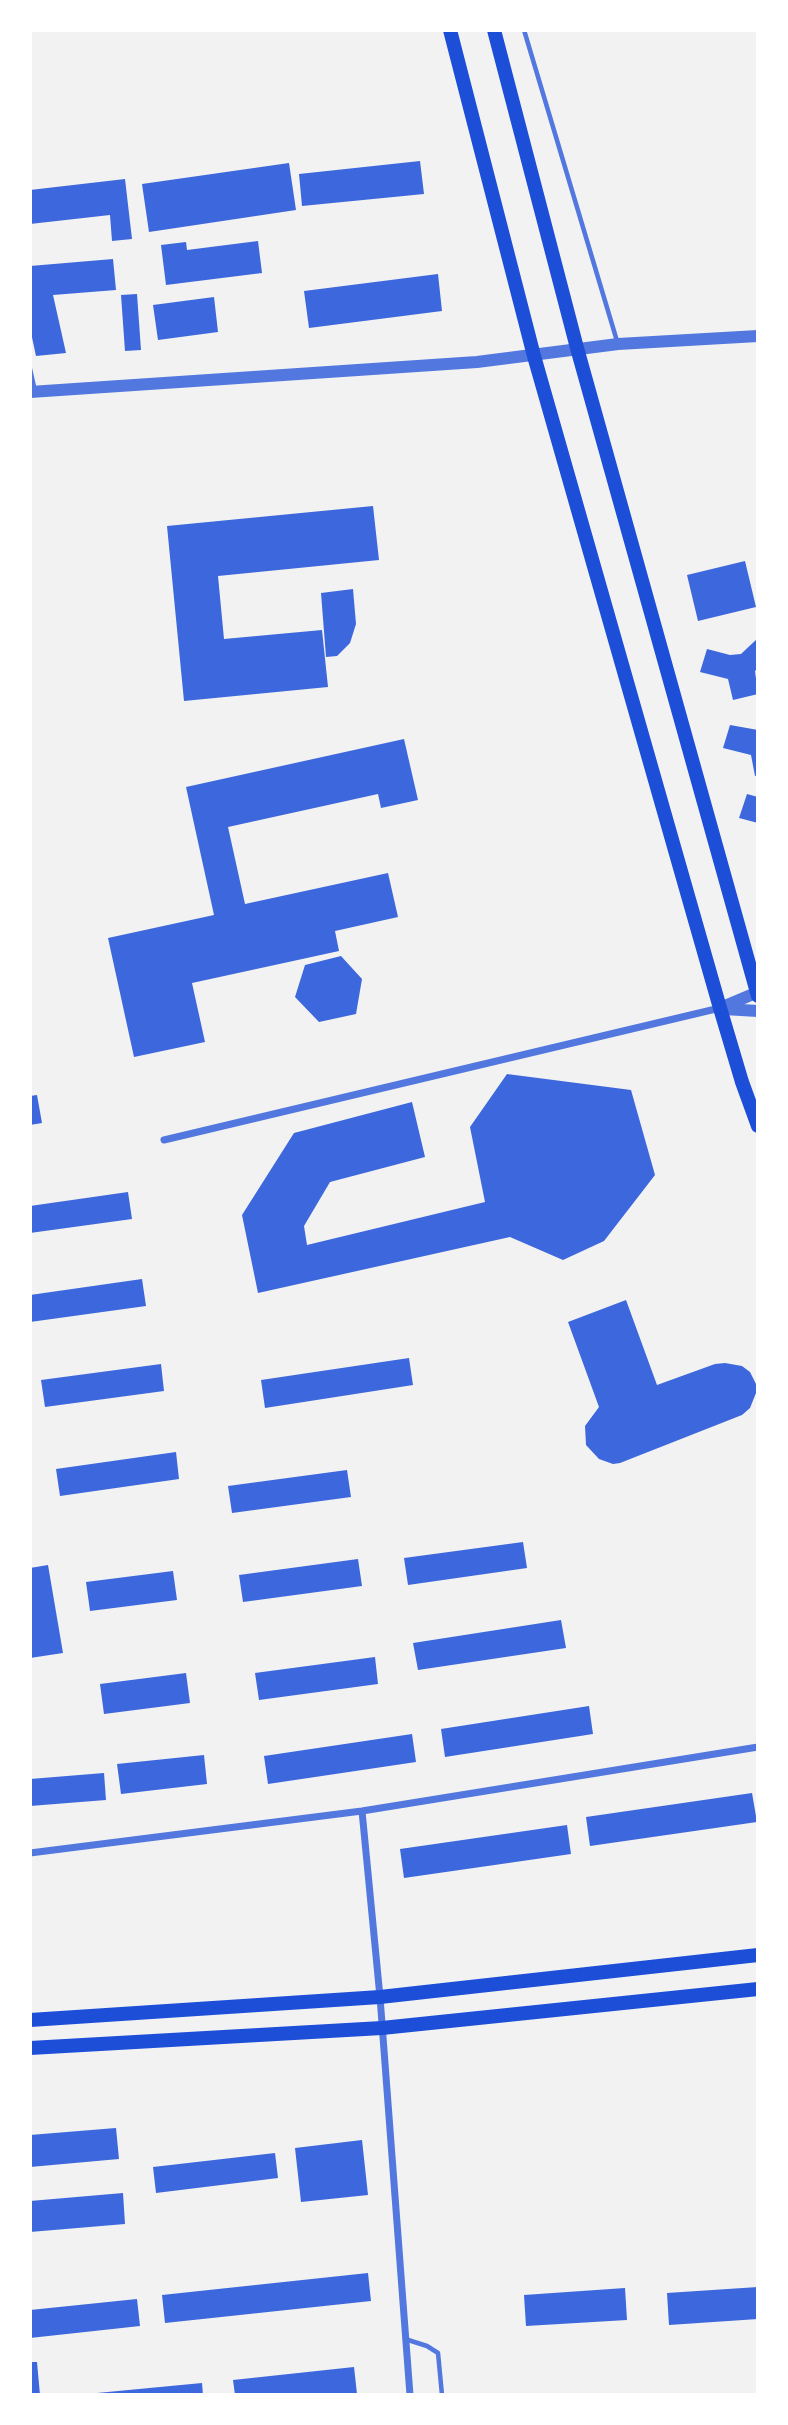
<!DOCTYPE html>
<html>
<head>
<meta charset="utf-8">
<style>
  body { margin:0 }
  #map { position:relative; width:788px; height:2425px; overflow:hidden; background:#f2f2f2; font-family:Ubuntu,sans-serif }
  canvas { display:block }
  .frame { position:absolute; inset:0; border:32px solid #fff; pointer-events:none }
</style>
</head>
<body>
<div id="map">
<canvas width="788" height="2425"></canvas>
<div class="frame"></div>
</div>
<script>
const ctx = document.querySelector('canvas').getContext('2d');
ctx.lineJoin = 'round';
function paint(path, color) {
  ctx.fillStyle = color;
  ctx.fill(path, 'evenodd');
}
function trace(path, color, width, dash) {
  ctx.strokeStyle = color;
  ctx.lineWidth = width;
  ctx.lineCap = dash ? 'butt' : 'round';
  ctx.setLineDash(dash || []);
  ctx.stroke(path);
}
paint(new Path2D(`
  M420 161 424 194 302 206 299 174Z
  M289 163 296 210 149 232 142 184Z
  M125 179 132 239 112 241 110 215 30 224V190Z
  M258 241 262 273 166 285 161 245 186 242 187 250Z
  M113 259 116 290 53 295 66 353 36 356 30 328V266Z
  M438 274 442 311 309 328 304 291Z
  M137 294 141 350 125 351 121 295Z
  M214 297 218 332 158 340 153 305Z
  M373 506 379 560 218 576 224 639 322 630 328 687 184 701 167 526Z
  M745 561 756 607 698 621 687 575Z
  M353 589 356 624 350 643 337 656 326 657 321 593Z
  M758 638V668L755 671 758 694 733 700 728 679 700 672 707 649 730 655 741 654Z
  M730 725 758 730V775L755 776 751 755 723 748Z
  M404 739 418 800 381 808 378 794 228 827 245 904 388 873 398 917 335 931 339 951 192 983 205 1042 134 1057 108 938 214 915 186 787Z
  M747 794 758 797V823L739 818Z
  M341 956 362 979 356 1014 319 1022 295 997 305 965Z
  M507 1074 631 1090 655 1175 604 1241 563 1260 510 1237 258 1293 242 1215 294 1133 412 1102 425 1157 330 1182 304 1226 307 1245 485 1202 470 1127Z
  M37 1095 42 1123 30 1125V1096Z
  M128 1192 132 1219 30 1233V1206Z
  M142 1279 146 1306 30 1322V1295Z
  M626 1300 657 1385 715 1364 725 1363 742 1366 750 1372 758 1388 750 1408 742 1415 620 1463 613 1464 599 1459 586 1445 585 1426 599 1407 568 1322Z
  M409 1358 413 1385 265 1408 261 1380Z
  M161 1364 164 1391 45 1407 41 1380Z
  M176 1452 179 1479 60 1496 56 1469Z
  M347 1470 351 1497 232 1513 228 1486Z
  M523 1542 527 1568 408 1585 404 1558Z
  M358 1559 362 1586 243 1602 239 1575Z
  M48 1565 63 1653 30 1658V1568Z
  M173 1571 177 1600 90 1611 86 1582Z
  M561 1620 566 1648 418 1670 413 1643Z
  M375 1657 378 1684 259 1700 255 1673Z
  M186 1673 190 1703 104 1714 100 1684Z
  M589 1706 593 1734 445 1757 441 1729Z
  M412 1734 416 1762 268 1784 264 1756Z
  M204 1755 207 1784 121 1794 117 1764Z
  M104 1773 106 1800 30 1806V1779Z
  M752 1793 757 1822 590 1846 586 1817Z
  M567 1825 571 1854 404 1878 400 1849Z
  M116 2128 119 2159 30 2167V2135Z
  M362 2140 368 2195 301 2202 295 2148Z
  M275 2153 278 2178 156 2193 153 2167Z
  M123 2193 125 2224 30 2232V2201Z
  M368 2273 371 2301 165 2323 162 2295Z
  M758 2287V2319L669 2325 667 2293Z
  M625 2288 627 2320 526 2326 524 2295Z
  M137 2299 140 2326 30 2338V2310Z
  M30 2362H37L40 2395H30Z
  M354 2367 357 2394 235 2395 233 2380Z
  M202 2383 203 2395H97V2393Z`), '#3d67dc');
trace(new Path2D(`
  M524 30 617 341
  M30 369 35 391
  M405 2339 427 2346 438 2353 442 2395`), '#5277de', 4.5);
trace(new Path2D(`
  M164 1140 720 1008
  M362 1811 380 1997 410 2395
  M30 1853 362 1811 758 1747`), '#5277de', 7);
trace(new Path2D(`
  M30 392 477 362 618 344 758 336
  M720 1008 758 992
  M724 1009 758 1011`), '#5277de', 12);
trace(new Path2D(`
  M30 2020 380 1997 758 1955
  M30 2048 382 2028 758 1989`), '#1d4ed8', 14);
trace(new Path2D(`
  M450 30 534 356 720 1008 742 1082 758 1126
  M494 30 577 348 758 996`), '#1d4ed8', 14);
</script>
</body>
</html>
